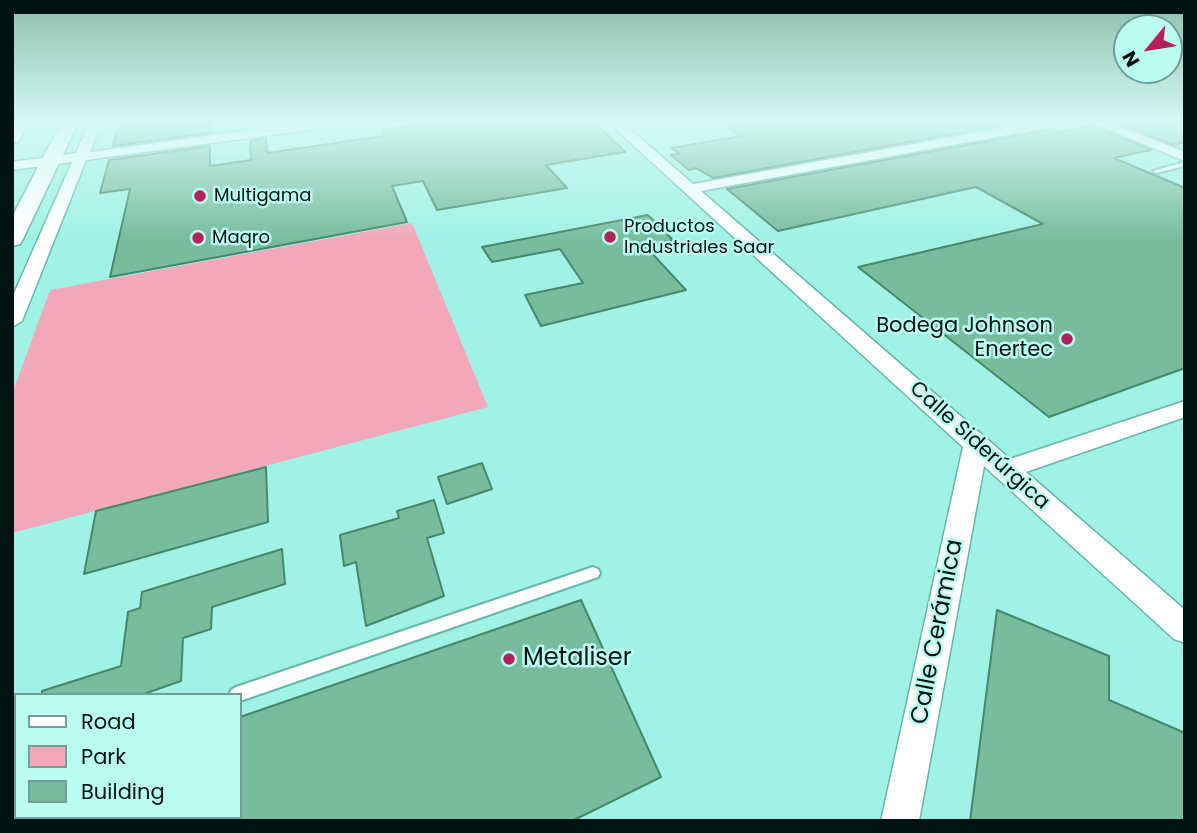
<!DOCTYPE html>
<html>
<head>
<meta charset="utf-8">
<style>
  body { margin:0 }
  #map { position:relative; width:1197px; height:833px; overflow:hidden; background:#a0f2e6; font-family:Poppins,sans-serif }
  canvas { display:block }
  .frame { position:absolute; inset:0; border:14px solid #001310; pointer-events:none }
  .legend { position:absolute; left:14px; top:693px; width:228px; height:126px; box-sizing:border-box; background:#bbfcf2; border:2px solid #709f98; margin:0; padding:9px 12px; list-style:none; font-size:21px; color:#001310 }
  .legend li { display:flex; align-items:center; gap:14px; height:35px }
  .legend b { width:35px; border:2px solid #709f98 }
  .north { position:absolute; left:1113px; top:14px; width:70px; height:70px; box-sizing:border-box; background:#bbfcf2; border:2px solid #709f98; border-radius:50%; rotate:240deg; font-size:19px; font-weight:700; line-height:28px; text-align:center; color:#001310 }
  .north::after { content:''; display:block; margin:auto; width:24px; height:32px; background:#b12359; clip-path:polygon(50% 0,100% 100%,50% 72%,0 100%) }
</style>
</head>
<body>
<div id="map">
<canvas width="1197" height="833"></canvas>
<div class="frame"></div>
<ul class="legend">
<li><b style="height:9px;background:#fff"></b>Road</li>
<li><b style="height:19px;background:#f3a8ba"></b>Park</li>
<li><b style="height:19px;background:#78bc9d"></b>Building</li>
</ul>
<div class="north">N</div>
</div>
<script>
const ctx = document.querySelector('canvas').getContext('2d');
ctx.lineJoin = 'round';
function paint(path, color) {
  ctx.fillStyle = color;
  ctx.fill(path, 'evenodd');
}
function trace(path, color, width, dash) {
  ctx.strokeStyle = color;
  ctx.lineWidth = width;
  ctx.lineCap = dash ? 'butt' : 'round';
  ctx.setLineDash(dash || []);
  ctx.stroke(path);
}
function drawText(font, color, halo, rows, align = 'center') {
  ctx.font = font + ' Poppins,sans-serif';
  ctx.lineWidth = 5;
  ctx.setLineDash([]);
  ctx.textBaseline = 'middle';
  ctx.strokeStyle = halo;
  ctx.fillStyle = color;
  for (const [text, x, y, turn = 0] of rows) {
    ctx.save();
    ctx.translate(x, y);
    ctx.rotate((+turn || 0) * Math.PI / 180);
    ctx.textAlign = isNaN(turn) ? turn : align;
    if (halo) ctx.strokeText(text, 0, 0);
    ctx.fillText(text, 0, 0);
    ctx.restore();
  }
}
paint(new Path2D(`
  M412 223 488 407 12 533V394L50 290Z`), '#f3a8ba');
const building = new Path2D(`
  M119 123H211L210 133 113 146Z
  M433 123H596L625 152 546 165 567 188 437 210 423 181 392 186 407 222 110 277 130 189 100 193 109 160 210 146V166L251 160 250 141 266 138 267 153 384 136 382 130Z
  M722 123H1013L713 178 696 168 689 170 671 155 679 154 672 148 741 136Z
  M1119 123H1185V142L1173 145Z
  M1092 125 1151 150 1114 158 1185 188V368L1049 417 858 267 1043 224 976 187 778 231 727 189 1053 129 1054 133Z
  M648 215 673 240 645 246 686 290 541 326 525 295 583 283 560 249 492 262 482 247Z
  M482 463 492 489 447 504 438 477Z
  M266 467 268 522 84 574 96 511Z
  M434 500 444 533 427 538 444 596 366 626 356 562 344 566 340 535 399 518 397 511Z
  M282 549 285 584 212 607 211 629 183 638 181 681 141 695H42V691L121 666 128 612 140 608 142 592Z
  M581 600 661 777 572 821H240V717Z
  M997 610 1109 656V700L1185 733V821H970Z`);
paint(building, '#78bc9d');
trace(building, '#45886b', 2);
const lane = new Path2D(`
  M1185 162V166L1156 173 1153 171Z
  M593 567 598 569 600 573 598 577 240 701V695H229L231 690 236 687Z
  M16 757V773L12 774V758Z`);
const street = new Path2D(`
  M89 123H101L90 152 301 123H337L331 127 86 160 22 321 12 327V298L72 162 12 170V162L76 153Z
  M609 123H623L693 184 1029 123H1057L1051 127 701 191 1010 459 1185 401V417L1026 472 1185 610V643L1174 639 984 466 919 821H881L963 447Z
  M1093 123H1111L1185 152V161Z`);
const secondary = new Path2D(`
  M13 123H30L18 142 12 143Z
  M61 123H78L23 239 20 244 12 246V217Z`);
trace(lane, '#64b6aa', 4);
trace(street, '#64b6aa', 3);
trace(secondary, '#64b6aa', 3);
paint(lane, '#fff');
paint(street, '#fff');
paint(secondary, '#fff');
const sky = ctx.createLinearGradient(0, 0, 0, 240);
sky.addColorStop(0, '#8fbfac');
sky.addColorStop(0.51, '#d4f9f4');
sky.addColorStop(1, '#d4f9f400');
ctx.fillStyle = sky;
ctx.fillRect(0, 0, 1197, 240);
for (const [x, y, r, color] of [
  [200,196,7,"#b12359"],
  [610,237,7,"#b12359"],
  [198,238,7,"#b12359"],
  [1067,339,7,"#b12359"],
  [509,659,7,"#b12359"]
]) {
  const dot = new Path2D();
  dot.arc(x, y, r, 0, 2 * Math.PI);
  ctx.fillStyle = color;
  ctx.fill(dot);
  trace(dot, '#bbfcf2', 2.5);
}
drawText('18px', '#001310', '#bbfcf2', [
  ["Multigama",214,196],
  ["Productos",624,227],
  ["Industriales Saar",624,248],
  ["Maqro",212,238]
], 'left');
drawText('21px', '#001310', '#bbfcf2', [
  ["Bodega Johnson",1053,327],
  ["Enertec",1053,351]
], 'right');
drawText('21px', '#001310', '#bbfcf2', [
  ["Calle Siderúrgica",979,446,42]
]);
drawText('24px', '#001310', '#bbfcf2', [
  ["Calle Cerámica",938,632,-79]
]);
drawText('24px', '#001310', '#bbfcf2', [
  ["Metaliser",523,659]
], 'left');
</script>
</body>
</html>
